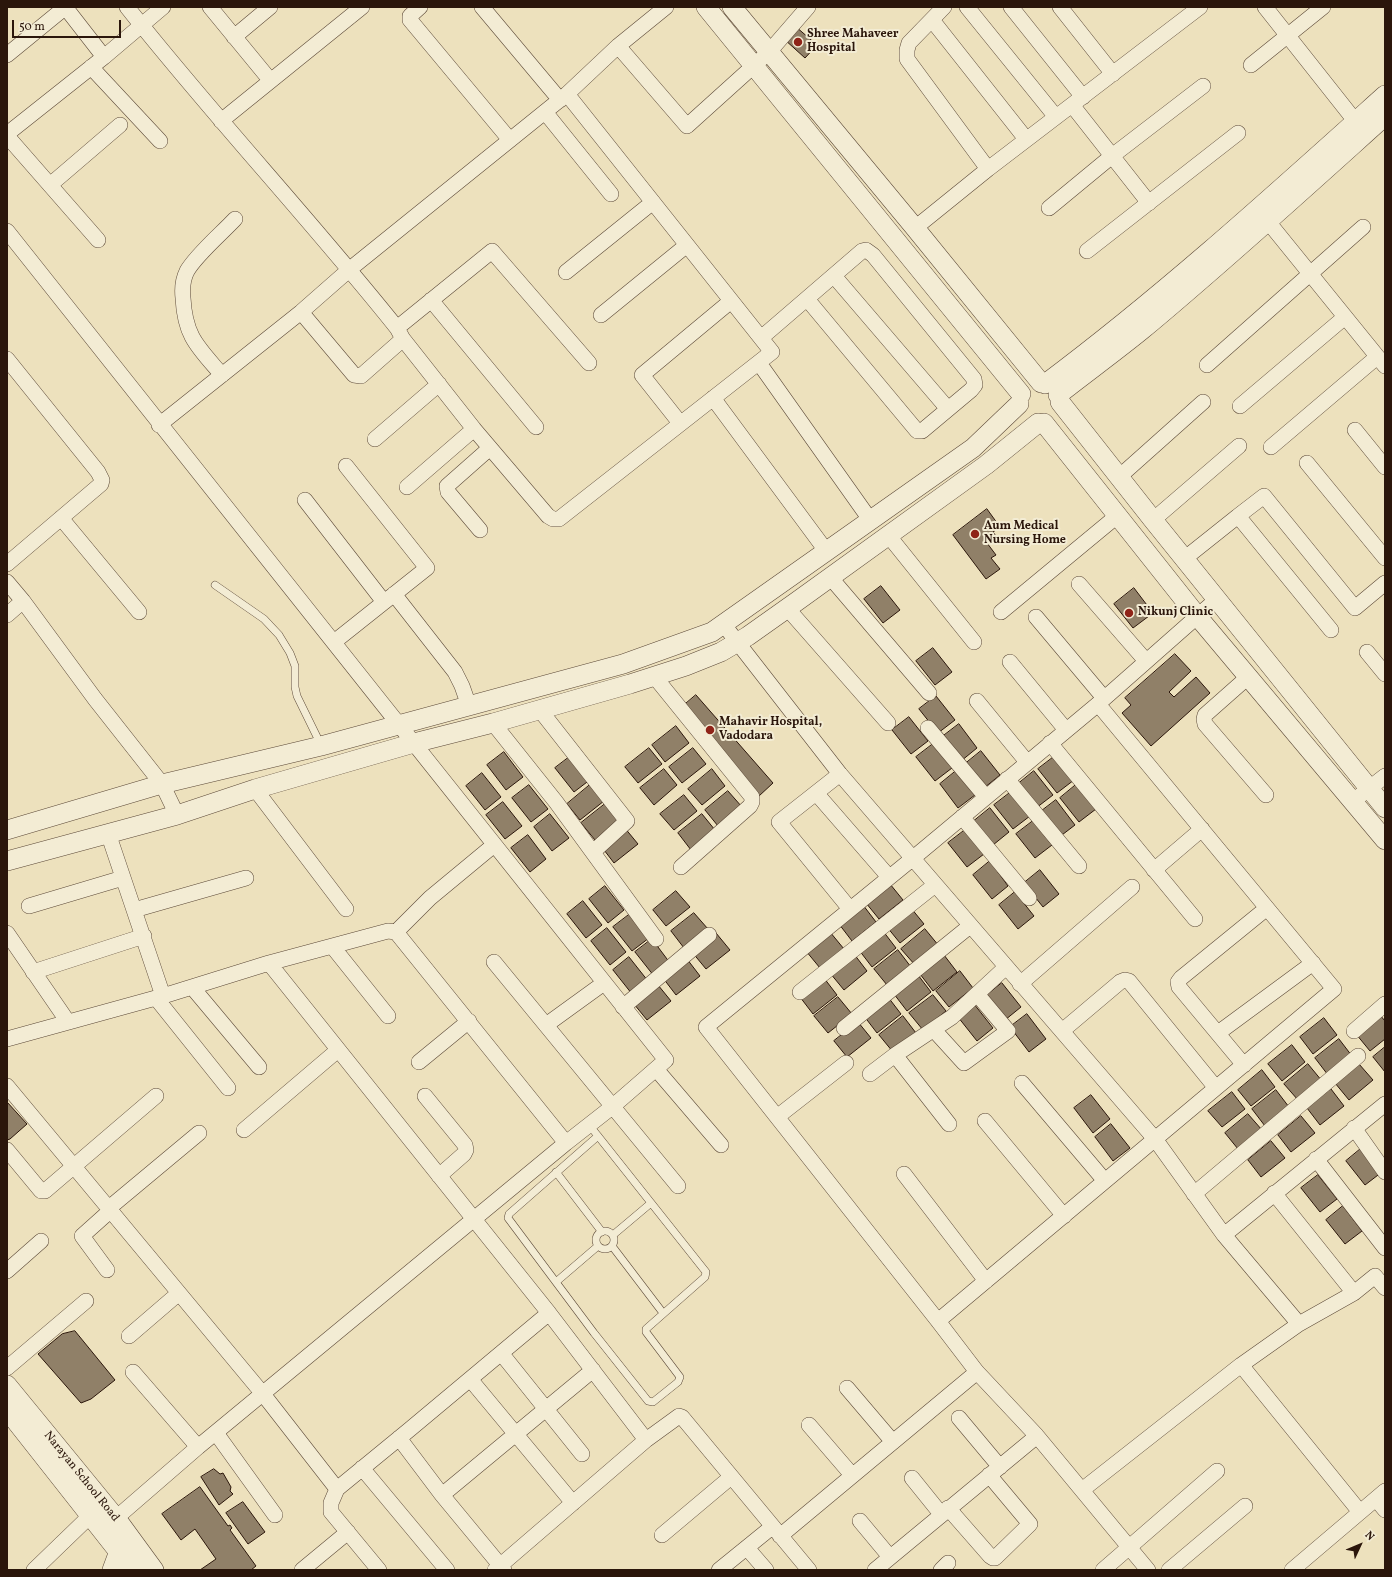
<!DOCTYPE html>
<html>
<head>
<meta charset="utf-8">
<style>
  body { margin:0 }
  #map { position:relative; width:1392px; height:1577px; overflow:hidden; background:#ede1bd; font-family:Vollkorn,serif }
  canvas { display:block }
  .frame { position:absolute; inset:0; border:8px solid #2b160b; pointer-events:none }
  .north { position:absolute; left:1340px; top:1525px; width:40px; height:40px; -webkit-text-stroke:3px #f3ecd4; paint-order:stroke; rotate:46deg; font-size:11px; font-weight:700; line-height:16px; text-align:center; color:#2b160b }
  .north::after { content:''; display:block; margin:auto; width:14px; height:18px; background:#2b160b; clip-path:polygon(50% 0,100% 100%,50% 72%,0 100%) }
  .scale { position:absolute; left:12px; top:20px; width:109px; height:18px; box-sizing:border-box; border:2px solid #2b160b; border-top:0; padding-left:5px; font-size:12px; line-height:14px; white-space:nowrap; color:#2b160b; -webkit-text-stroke:3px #f3ecd4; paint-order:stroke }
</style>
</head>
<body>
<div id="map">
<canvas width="1392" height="1577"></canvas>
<div class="frame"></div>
<div class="north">N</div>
<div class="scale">50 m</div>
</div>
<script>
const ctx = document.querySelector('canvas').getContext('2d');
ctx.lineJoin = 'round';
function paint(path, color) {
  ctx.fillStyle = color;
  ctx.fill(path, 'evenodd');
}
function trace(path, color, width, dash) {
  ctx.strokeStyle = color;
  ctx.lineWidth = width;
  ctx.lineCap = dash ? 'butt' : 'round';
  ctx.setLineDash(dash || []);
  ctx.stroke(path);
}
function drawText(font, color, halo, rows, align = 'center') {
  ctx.font = font + ' Vollkorn,serif';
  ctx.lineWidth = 4;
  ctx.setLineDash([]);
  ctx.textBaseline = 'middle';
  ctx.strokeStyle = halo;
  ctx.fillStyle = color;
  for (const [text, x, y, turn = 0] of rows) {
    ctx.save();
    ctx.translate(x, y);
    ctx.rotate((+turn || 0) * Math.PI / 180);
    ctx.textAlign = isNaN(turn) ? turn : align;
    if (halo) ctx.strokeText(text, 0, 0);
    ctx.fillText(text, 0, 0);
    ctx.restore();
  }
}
const building = new Path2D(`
  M795 26 817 45 805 58 784 39Z
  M987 509 1000 527 993 532 996 536 987 543 996 555 991 558 1000 569 986 579 953 535Z
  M881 586 900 610 883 623 864 599Z
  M1134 588 1153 613 1133 628 1114 604Z
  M933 648 952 672 935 685 916 661Z
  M1175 654 1191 671 1169 692 1174 697 1196 677 1210 693 1151 746 1122 713 1131 705 1125 698Z
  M696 695 773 783 759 796 682 707Z
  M936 696 955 720 938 733 919 709Z
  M909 717 928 741 911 754 892 730Z
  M959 724 977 748 961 761 942 737Z
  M676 726 689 743 665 762 652 745Z
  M933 744 952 768 935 781 916 757Z
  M649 748 662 764 638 783 625 767Z
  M693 748 706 764 682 783 669 767Z
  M981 751 1000 775 984 788 965 764Z
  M504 752 523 777 506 790 487 765Z
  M572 755 591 779 574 792 555 768Z
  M1055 756 1074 780 1057 793 1038 769Z
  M664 769 677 785 654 805 640 788Z
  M712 769 725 786 702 805 688 789Z
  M956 771 975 795 958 808 940 784Z
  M1034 771 1053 795 1036 808 1018 784Z
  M482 773 501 797 485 810 466 786Z
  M591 784 604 801 580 820 567 804Z
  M1077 784 1096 809 1079 822 1060 798Z
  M529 785 548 809 531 822 512 798Z
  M728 791 742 807 718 826 705 810Z
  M1011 792 1030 816 1013 829 994 805Z
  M684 795 697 811 674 830 660 814Z
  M1056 800 1075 825 1058 838 1039 813Z
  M503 802 522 826 505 839 486 815Z
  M605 804 618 821 595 840 581 823Z
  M990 808 1009 832 993 845 974 821Z
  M550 814 569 838 552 851 534 827Z
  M702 814 715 830 691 850 678 833Z
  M1033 821 1052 845 1035 858 1016 834Z
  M624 827 638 844 614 863 601 846Z
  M965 830 984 854 967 867 948 843Z
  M528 835 546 859 530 872 511 848Z
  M990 861 1008 886 992 899 973 875Z
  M1040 870 1059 894 1043 907 1024 883Z
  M890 884 903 900 879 919 866 903Z
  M605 886 624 910 608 923 589 899Z
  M676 891 690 907 666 926 653 910Z
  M1015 892 1034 916 1018 929 999 905Z
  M583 901 602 925 586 938 567 914Z
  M863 905 876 922 852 941 839 924Z
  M911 908 924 924 900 943 887 927Z
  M694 913 708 929 684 948 671 931Z
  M630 914 649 938 632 951 613 927Z
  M607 928 626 952 610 965 591 941Z
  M925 929 939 946 915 965 901 949Z
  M883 931 896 948 872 967 859 950Z
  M830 932 844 949 820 968 806 951Z
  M716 933 730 950 706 969 692 952Z
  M652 939 670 963 654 976 635 952Z
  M898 950 911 967 887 985 874 969Z
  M854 954 867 971 844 990 830 973Z
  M944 955 957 972 933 991 920 974Z
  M629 957 648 981 632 994 613 970Z
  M687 959 700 976 676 995 663 978Z
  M960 971 973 988 949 1007 936 991Z
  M918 975 931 992 907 1011 894 994Z
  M824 978 837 995 813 1014 800 997Z
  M1002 983 1021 1007 1005 1020 986 996Z
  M658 985 671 1001 647 1020 634 1004Z
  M933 995 946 1011 923 1030 909 1013Z
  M838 997 852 1014 828 1033 814 1016Z
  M888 997 901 1014 877 1033 864 1016Z
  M974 1004 993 1028 977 1041 958 1017Z
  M1027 1014 1046 1039 1029 1052 1010 1027Z
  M1380 1015 1385 1021V1039L1370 1051 1356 1034Z
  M903 1016 916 1033 893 1052 879 1035Z
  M1324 1018 1337 1035 1313 1054 1300 1037Z
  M858 1022 871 1038 847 1057 834 1041Z
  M1339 1039 1352 1056 1328 1075 1315 1058Z
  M1292 1045 1305 1062 1282 1081 1268 1064Z
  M1385 1047V1072L1373 1057Z
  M1308 1064 1322 1081 1298 1100 1284 1084Z
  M1359 1064 1373 1080 1349 1100 1335 1083Z
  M1262 1070 1275 1087 1251 1106 1238 1090Z
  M1331 1089 1344 1106 1320 1125 1307 1108Z
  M1276 1090 1289 1107 1265 1126 1252 1109Z
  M1232 1092 1245 1109 1222 1127 1208 1111Z
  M1091 1095 1110 1119 1093 1133 1074 1108Z
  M7 1102 27 1124 10 1139 7 1140Z
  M1248 1114 1262 1130 1238 1149 1225 1133Z
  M1301 1116 1315 1133 1291 1152 1278 1135Z
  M1111 1124 1130 1148 1113 1161 1095 1137Z
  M1271 1141 1285 1158 1261 1177 1248 1160Z
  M1363 1147 1382 1172 1365 1185 1346 1161Z
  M1318 1175 1337 1199 1320 1212 1301 1188Z
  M1343 1206 1362 1231 1345 1244 1326 1220Z
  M75 1331 115 1380 91 1399 81 1403 38 1354 62 1334Z
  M214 1469 220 1474 223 1473 231 1487 230 1491 233 1494 219 1505 201 1477Z
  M200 1487 228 1526 230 1525 232 1528 230 1530 256 1566 251 1570H200L216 1559 195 1529 181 1540 162 1514Z
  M243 1502 265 1532 248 1544 226 1513Z`);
paint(building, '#908068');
trace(building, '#2b160b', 1);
const service = new Path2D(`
  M215 585 264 619 279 635 290 653 295 666V687L297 696 321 745
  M589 1125 598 1136 706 1272 705 1277 646 1329V1332L680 1377 678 1382 653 1402 648 1401 594 1333 508 1218 509 1214 598 1136
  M556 1172 602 1232
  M596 1240a9 9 0 1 1 18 0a9 9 0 1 1-18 0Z
  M613 1235 651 1203
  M612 1246 663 1313
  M556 1282 598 1246`);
const minor = new Path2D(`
  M127 7C214 117 310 219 397 328L403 339 474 429 548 516 553 519H559L772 352 567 94
  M210 7 270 80
  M420 7 410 16V20L510 140
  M482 7 560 100
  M944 7 909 43 907 50V59L988 169
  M967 7 1056 117
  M1011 7 1083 97
  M1060 7 1113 74
  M1265 7 1356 122
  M932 20 1026 139
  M234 37 270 7
  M618 46 687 126 769 52 808 7
  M7 55 62 10 66 9 69 12 104 57
  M1251 65 1323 7
  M91 67 160 141
  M1072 105 1149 203
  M545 112 611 194
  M221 121 362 7
  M7 134 104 57 163 7
  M7 136 98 240
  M50 185 120 125
  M1049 208 1112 156 1203 86
  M1261 213 1385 366
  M915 228 988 169 1200 7
  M7 231C225 509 447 783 666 1060L612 1107 566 1143 198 1447 108 1525
  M1087 251 1238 133
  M566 272 653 202
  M834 276 948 409
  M431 300 536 427
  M301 312 354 375 361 376 403 339
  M601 315 687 245
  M397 328 492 251 589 363
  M761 338 862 251 866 250 873 255 974 379 975 385 971 390 922 431H917L807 299
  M7 359 98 472 102 480 101 484 7 564
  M759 363 871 521
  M1207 365 1363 227
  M222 375C198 347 185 337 183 298 182 289 183 279 187 271 196 255 222 233 235 219
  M713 398 827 552
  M1240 406 1345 317
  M680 423 642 375 731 301
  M159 425 301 312 350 269 567 94 618 46 666 7
  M1355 430 1385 467
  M375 439 439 384
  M1271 447 1377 357
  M1307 463 1385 558
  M1119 477 1203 402
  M407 487 474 429
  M305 500 384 602
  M1238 516 1264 496 1355 608 1385 583
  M61 518 139 612
  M1153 520 1239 446
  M480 530 448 492 447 486 490 448
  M888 535 974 642
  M1184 559 1238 516 1331 630
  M830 577 929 693
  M7 582 23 601 95 699 162 784 177 815
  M1079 584 1146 661
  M394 594 455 672 462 686 469 706
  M787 608 888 723
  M1001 612 1117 516
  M7 615 23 601
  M1036 617 1104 698
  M724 625 840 774 1155 1139 1224 1235 1299 1324
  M334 642 427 568 346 466
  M1367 652 1385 674
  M1010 662 1066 730
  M654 676 752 797V802L750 806 681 867
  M1248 677 1205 715 1204 719 1205 724 1266 795
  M977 701 1027 762
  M540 710 627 821 593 852
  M493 723 556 802 656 939
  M928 728 986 797
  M1050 743 1195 919
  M840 774 779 822 850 909
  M1007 779 1079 866
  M255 789 346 909
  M816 793 889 877
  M1352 802 1385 776
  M962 817 1029 898
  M108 833 163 996
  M1154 870 1202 829
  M29 906 123 878
  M134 910 246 878
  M396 932 430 898 494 845
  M7 933 68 1022
  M332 946 388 1016
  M494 962 678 1186
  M269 963 549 1313 646 1440
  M33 972 144 936
  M1020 984 1132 887
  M192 987 259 1067
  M800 992 935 885
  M156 998 228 1088
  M623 1007 709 935
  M546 1025 604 983
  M844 1028 970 926
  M934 1030 964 1063 1008 1031 977 994
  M1062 1031 1120 982 1125 980 1129 981 1216 1088
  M1354 1031 1385 1004
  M1218 1033 1313 963
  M7 1039 163 996 269 963 388 931 396 932 566 1143
  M895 1055 949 1124
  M419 1062 469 1021
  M1244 1065 1179 987 1178 982 1181 978 1267 908
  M656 1069 721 1145
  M870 1074 895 1055 952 1017 1006 967
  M1022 1083 1105 1181
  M7 1086 263 1394 337 1489 409 1430 549 1313
  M425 1096 465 1145 466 1150 464 1154 439 1176
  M777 1117 846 1063
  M985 1121 1064 1216
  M1354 1128 1385 1172
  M244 1130 338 1050
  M7 1150 41 1191H45L156 1096
  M1316 1159 1385 1248
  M904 1174 986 1281
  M1274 1193 1354 1293
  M1194 1194 1358 1056
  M109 1208 199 1133
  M1224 1235 1385 1104
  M107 1270 82 1236 111 1210
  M7 1271 41 1241
  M938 1321 1334 989 1098 704
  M129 1336 179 1293
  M501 1353 582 1454
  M1241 1365 1360 1512
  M7 1368 86 1301
  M133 1372 198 1447
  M470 1379 573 1503
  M847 1388 893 1442
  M959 1418 1000 1467
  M809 1425 852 1475
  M216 1433 275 1515
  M399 1438 442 1495 504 1570
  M362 1468 447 1570
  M912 1478 941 1514
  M337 1489 331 1503V1512L379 1570
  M1082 1490 1241 1365 1299 1324 1354 1293 1375 1276 1385 1288
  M442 1495 593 1370
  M1376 1499 1385 1510
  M948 1508 990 1556 993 1558H995L1030 1524 989 1475
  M860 1521 890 1557
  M662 1535 731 1477
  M780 1536 977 1372
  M747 1548 766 1570
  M34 1570 91 1515
  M302 1570 348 1532
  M495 1570 646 1440 679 1416 682 1417 809 1570
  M719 1570 772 1527
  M875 1570 1037 1436
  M941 1570 948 1563
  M1103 1570 1217 1471
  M1148 1570 1037 1436 977 1372 938 1321 706 1027 912 859 1098 704 1217 599
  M1169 1570 1245 1506
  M1292 1570 1385 1491`);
const tertiary = new Path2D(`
  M706 7 1021 394
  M732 7 915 228 1041 383
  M1045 384C1164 295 1275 194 1385 95
  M1058 395C1086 373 1115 352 1142 330 1225 261 1305 188 1385 116
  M1060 402 1153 520 1385 808
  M1044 423 1198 617 1385 840
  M7 830 162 784 321 746 623 664 712 632 973 448 1019 404
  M7 861 177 815 255 789 414 743 493 723 630 684 686 666 721 652 748 636 796 602 986 465 1038 423
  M7 1385 116 1518 154 1570
  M7 1410 133 1570
  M112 1570 119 1551 126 1545`);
trace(service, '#5c4938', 8);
trace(minor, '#5c4938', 16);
trace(tertiary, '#5c4938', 20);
trace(service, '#f3ecd4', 7);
trace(minor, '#f3ecd4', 15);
trace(tertiary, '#f3ecd4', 19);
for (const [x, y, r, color] of [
  [798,42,5,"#8f2418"],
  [975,534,5,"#8f2418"],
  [1129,613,5,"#8f2418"],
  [710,730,5,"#8f2418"]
]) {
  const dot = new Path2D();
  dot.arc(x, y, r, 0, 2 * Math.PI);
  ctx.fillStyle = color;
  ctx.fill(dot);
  trace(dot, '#f3ecd4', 1.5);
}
drawText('bold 12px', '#2b160b', '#f3ecd4', [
  ["Shree Mahaveer",807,35],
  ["Hospital",807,49],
  ["Aum Medical",984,527],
  ["Nursing Home",984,541],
  ["Nikunj Clinic",1138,613],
  ["Mahavir Hospital,",719,723],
  ["Vadodara",719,737]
], 'left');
drawText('12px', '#2b160b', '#f3ecd4', [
  ["Narayan School Road",81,1477,51]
]);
</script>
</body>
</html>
